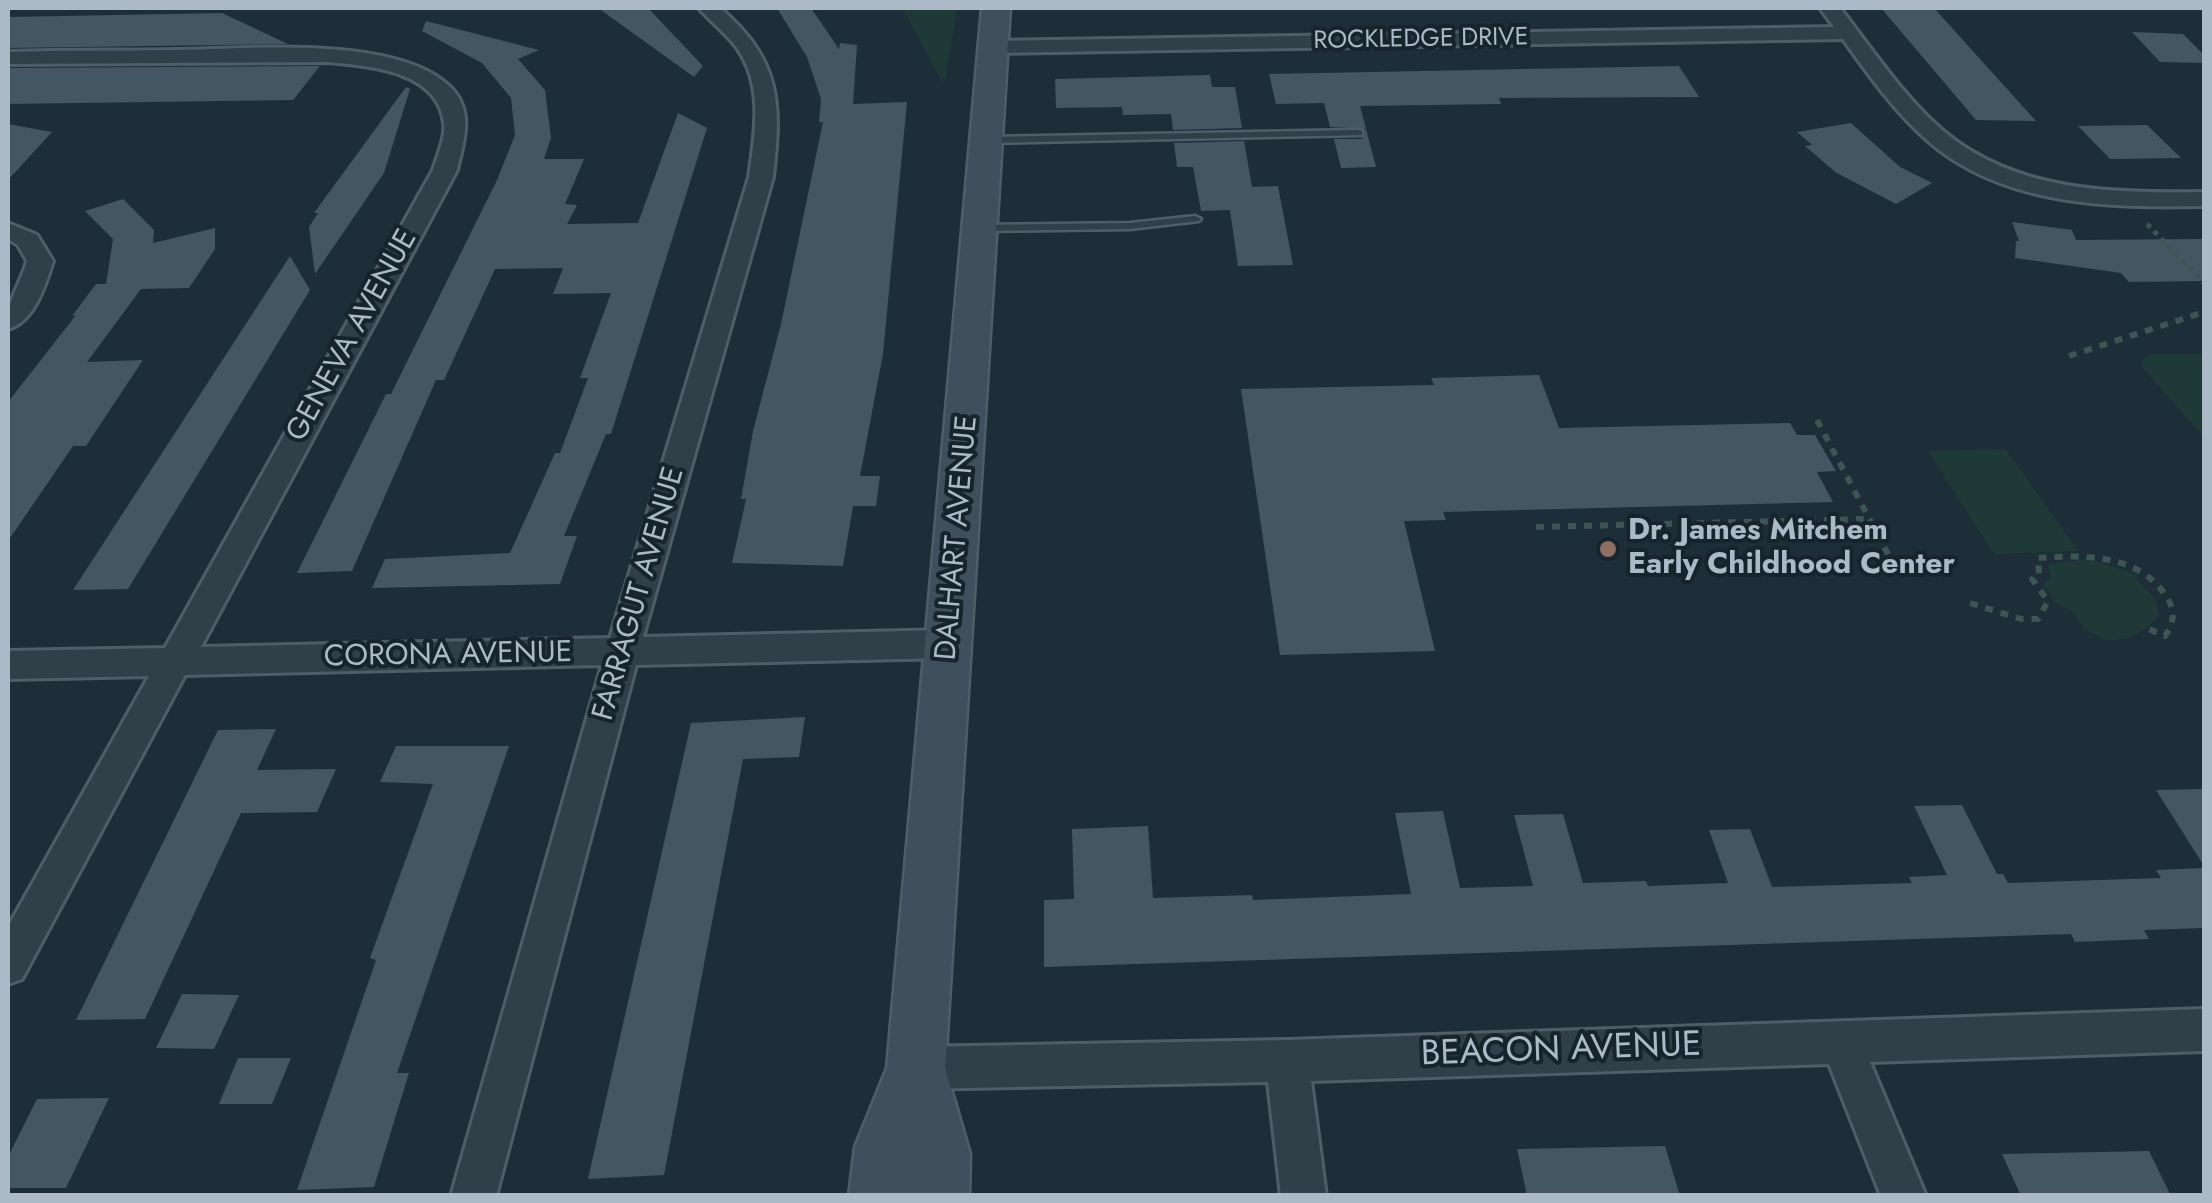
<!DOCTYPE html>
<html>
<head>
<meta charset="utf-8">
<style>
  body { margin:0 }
  #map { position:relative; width:2212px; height:1203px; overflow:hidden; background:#1d2e38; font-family:Jost,sans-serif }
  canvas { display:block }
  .frame { position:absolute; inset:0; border:10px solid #abbac6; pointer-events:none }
</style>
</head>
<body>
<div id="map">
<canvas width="2212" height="1203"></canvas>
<div class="frame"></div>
</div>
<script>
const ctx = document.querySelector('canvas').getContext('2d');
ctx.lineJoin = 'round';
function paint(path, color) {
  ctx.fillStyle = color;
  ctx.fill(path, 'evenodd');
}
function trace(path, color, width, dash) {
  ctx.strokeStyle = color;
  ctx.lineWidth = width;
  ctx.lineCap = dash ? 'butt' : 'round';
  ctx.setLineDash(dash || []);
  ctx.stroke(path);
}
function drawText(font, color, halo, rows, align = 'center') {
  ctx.font = font + ' Jost,sans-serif';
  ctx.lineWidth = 8;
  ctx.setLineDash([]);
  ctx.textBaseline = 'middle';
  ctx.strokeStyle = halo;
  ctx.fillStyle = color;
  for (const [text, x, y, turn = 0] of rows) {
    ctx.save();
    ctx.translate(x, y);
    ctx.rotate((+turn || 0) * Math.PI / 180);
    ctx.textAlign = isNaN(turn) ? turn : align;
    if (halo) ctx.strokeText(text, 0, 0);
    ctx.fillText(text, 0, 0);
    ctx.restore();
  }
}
paint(new Path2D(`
  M902 8H957L944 85Z
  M2152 354H2204V437L2142 367 2141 361Z
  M2006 449 2078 551 1994 554 1928 451Z
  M2090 559 2138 575 2136 579 2156 600 2159 615 2149 626 2130 638 2108 641 2084 629 2073 612 2056 603 2043 584 2051 578 2048 564Z`), '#1f3937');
paint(new Path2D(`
  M598 8H648L703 66 694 77Z
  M777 8H811L839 49 840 43 857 45 853 104 907 102 883 354 860 476H880L876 506H853L843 566 732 563 746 499H741L753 431 781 324 823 122H819L821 99 807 57Z
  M1881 8H1934L2036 121 1976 120Z
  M222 13 288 44 8 48V17Z
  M426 21 539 50 518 59 545 90 551 138 544 159H584L565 204 577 205 567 224 638 223 678 113 707 128 611 434H606L564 536H577L560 584 372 588 385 559 510 553 555 453H560L588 378H580L611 293 553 294 563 268 495 269 444 380H436L352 571 297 573 386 394H391L497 180 515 135 511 98 482 63 422 31Z
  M2132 32 2183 34 2204 55V63L2160 62Z
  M320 66 293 100 8 104V68Z
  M1679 66 1699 97 1499 98 1501 104 1360 106 1376 167 1341 168 1334 139H1362L1365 129 1330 127 1324 103 1276 104 1269 74Z
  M1210 75 1212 87H1235L1242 128 1173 130 1171 114 1123 115 1122 107 1056 108 1055 79Z
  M406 87 410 89 384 173 315 274 309 227 318 213H314Z
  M1851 123 1900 167 1932 183 1896 204 1835 172 1805 146 1812 145 1797 132Z
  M8 124 52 132 8 180Z
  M2147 125 2181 158 2110 159 2078 126Z
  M1244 141 1252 187 1278 186 1293 265 1238 266 1230 210 1201 211 1193 167H1177L1174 143Z
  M123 199 154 230 153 243 215 228V249L189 288 141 289 87 362 143 360 86 446H73L8 541V402L76 315 72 316 96 284H106L113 239 85 211Z
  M2012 222 2072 230 2076 240 2204 239V281L2129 282 2121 273 2015 258 2016 241H2019Z
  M290 256 310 290 128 589 73 590Z
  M1539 375 1559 428 1790 423 1797 435H1815L1836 471 1817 472 1833 502 1443 512 1446 520 1404 521 1435 651 1280 655 1241 389 1434 385 1431 378Z
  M805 717 799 757 743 759 664 1175 588 1179 691 723Z
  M276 729 257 770 336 769 317 812 241 813 145 1019 76 1020 218 730Z
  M396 746H509L397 1073H409L374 1187 297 1190 376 960 370 958 433 784 380 782Z
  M2204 789V866L2156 790Z
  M1962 805 1997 874H2003L2008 883 2161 878 2156 870 2204 868V928L2144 930 2149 939 2075 942 2071 934 1044 967V900L1074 899 1072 829 1148 826 1153 898 1252 895 1253 900 1411 894 1395 813 1443 811 1460 888 1533 886 1514 815 1563 814 1583 883 1646 881 1648 886 1728 883 1709 830 1750 829 1772 887 1912 883 1909 877 1947 875 1914 806Z
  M182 994 239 995 214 1049 156 1048Z
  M238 1058H291L272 1104H219Z
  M109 1098 66 1188H8V1157L37 1099Z
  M1665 1146 1680 1196H1527L1517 1149Z
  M2149 1151 2171 1196H2021L2002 1154Z`), '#435662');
const lane = new Path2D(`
  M1358 130 1362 131V135L987 143 982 140 987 137Z
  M1195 216 1201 219 1199 221 1130 229 981 231 975 228 981 225 1130 223Z`);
const street = new Path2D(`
  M699 8H720C780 60 782 101 773 177L643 637 949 630 961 634 966 644 961 654 949 658 636 665 496 1196H451L602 665 185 675 22 979 8 984V927L149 676 8 679V651L165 648 433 170C437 157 446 137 444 123 438 70 368 66 327 62L8 64V52C64 50 120 51 177 50 246 49 403 34 453 90 474 114 463 143 457 170L201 647 610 638 749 177C755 134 764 86 737 48 726 33 711 22 699 8Z
  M1820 8H1840C1872 49 1902 95 1942 130 2016 193 2113 193 2204 192V206C2109 208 2002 206 1927 140 1894 111 1868 74 1843 39L993 53 983 47 993 41 1834 27Z
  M8 223 37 235 53 261C46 284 34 322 8 329 6 299 19 289 27 261L18 245 8 239Z
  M2204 1009V1051L1870 1062 1926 1196H1881L1829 1064 1311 1081 1326 1196H1281L1268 1082 916 1089 901 1083 895 1068 901 1053 916 1047 1287 1040Z`);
const secondary = new Path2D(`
  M982 8H1010L945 1068 970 1154 969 1196H849L855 1147 887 1068Z`);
trace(lane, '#4f5d67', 5);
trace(street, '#4f5d67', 6);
trace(secondary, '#4f5d67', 5);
trace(new Path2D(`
  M2147 224 2204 283`), '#3d5554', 5, [5, 5]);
trace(new Path2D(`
  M2069 356 2204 312
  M1817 420 1890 558
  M1536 527 1867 519
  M1970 603 2021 619H2038L2048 601 2032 579 2039 575 2038 558C2083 555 2134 553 2164 593 2175 608 2176 620 2165 636L2149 629`), '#3d5554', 6, [8, 8]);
paint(lane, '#313f48');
paint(street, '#313f48');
paint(secondary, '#3f4f5c');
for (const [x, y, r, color] of [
  [1608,549,10,"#8d6e63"]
]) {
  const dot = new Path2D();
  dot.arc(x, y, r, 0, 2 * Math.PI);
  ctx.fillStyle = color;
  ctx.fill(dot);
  trace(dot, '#17242c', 4);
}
drawText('25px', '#abbac6', '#17242c', [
  ["ROCKLEDGE DRIVE",1421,40,-1]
]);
drawText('30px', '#abbac6', '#17242c', [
  ["GENEVA AVENUE",353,336,-61],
  ["DALHART AVENUE",958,538,-85],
  ["FARRAGUT AVENUE",640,594,-74],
  ["CORONA AVENUE",448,656,-1]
]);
drawText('bold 30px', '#abbac6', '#17242c', [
  ["Dr. James Mitchem",1628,532],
  ["Early Childhood Center",1628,566]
], 'left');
drawText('35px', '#abbac6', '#17242c', [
  ["BEACON AVENUE",1561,1051,-2]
]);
</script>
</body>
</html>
